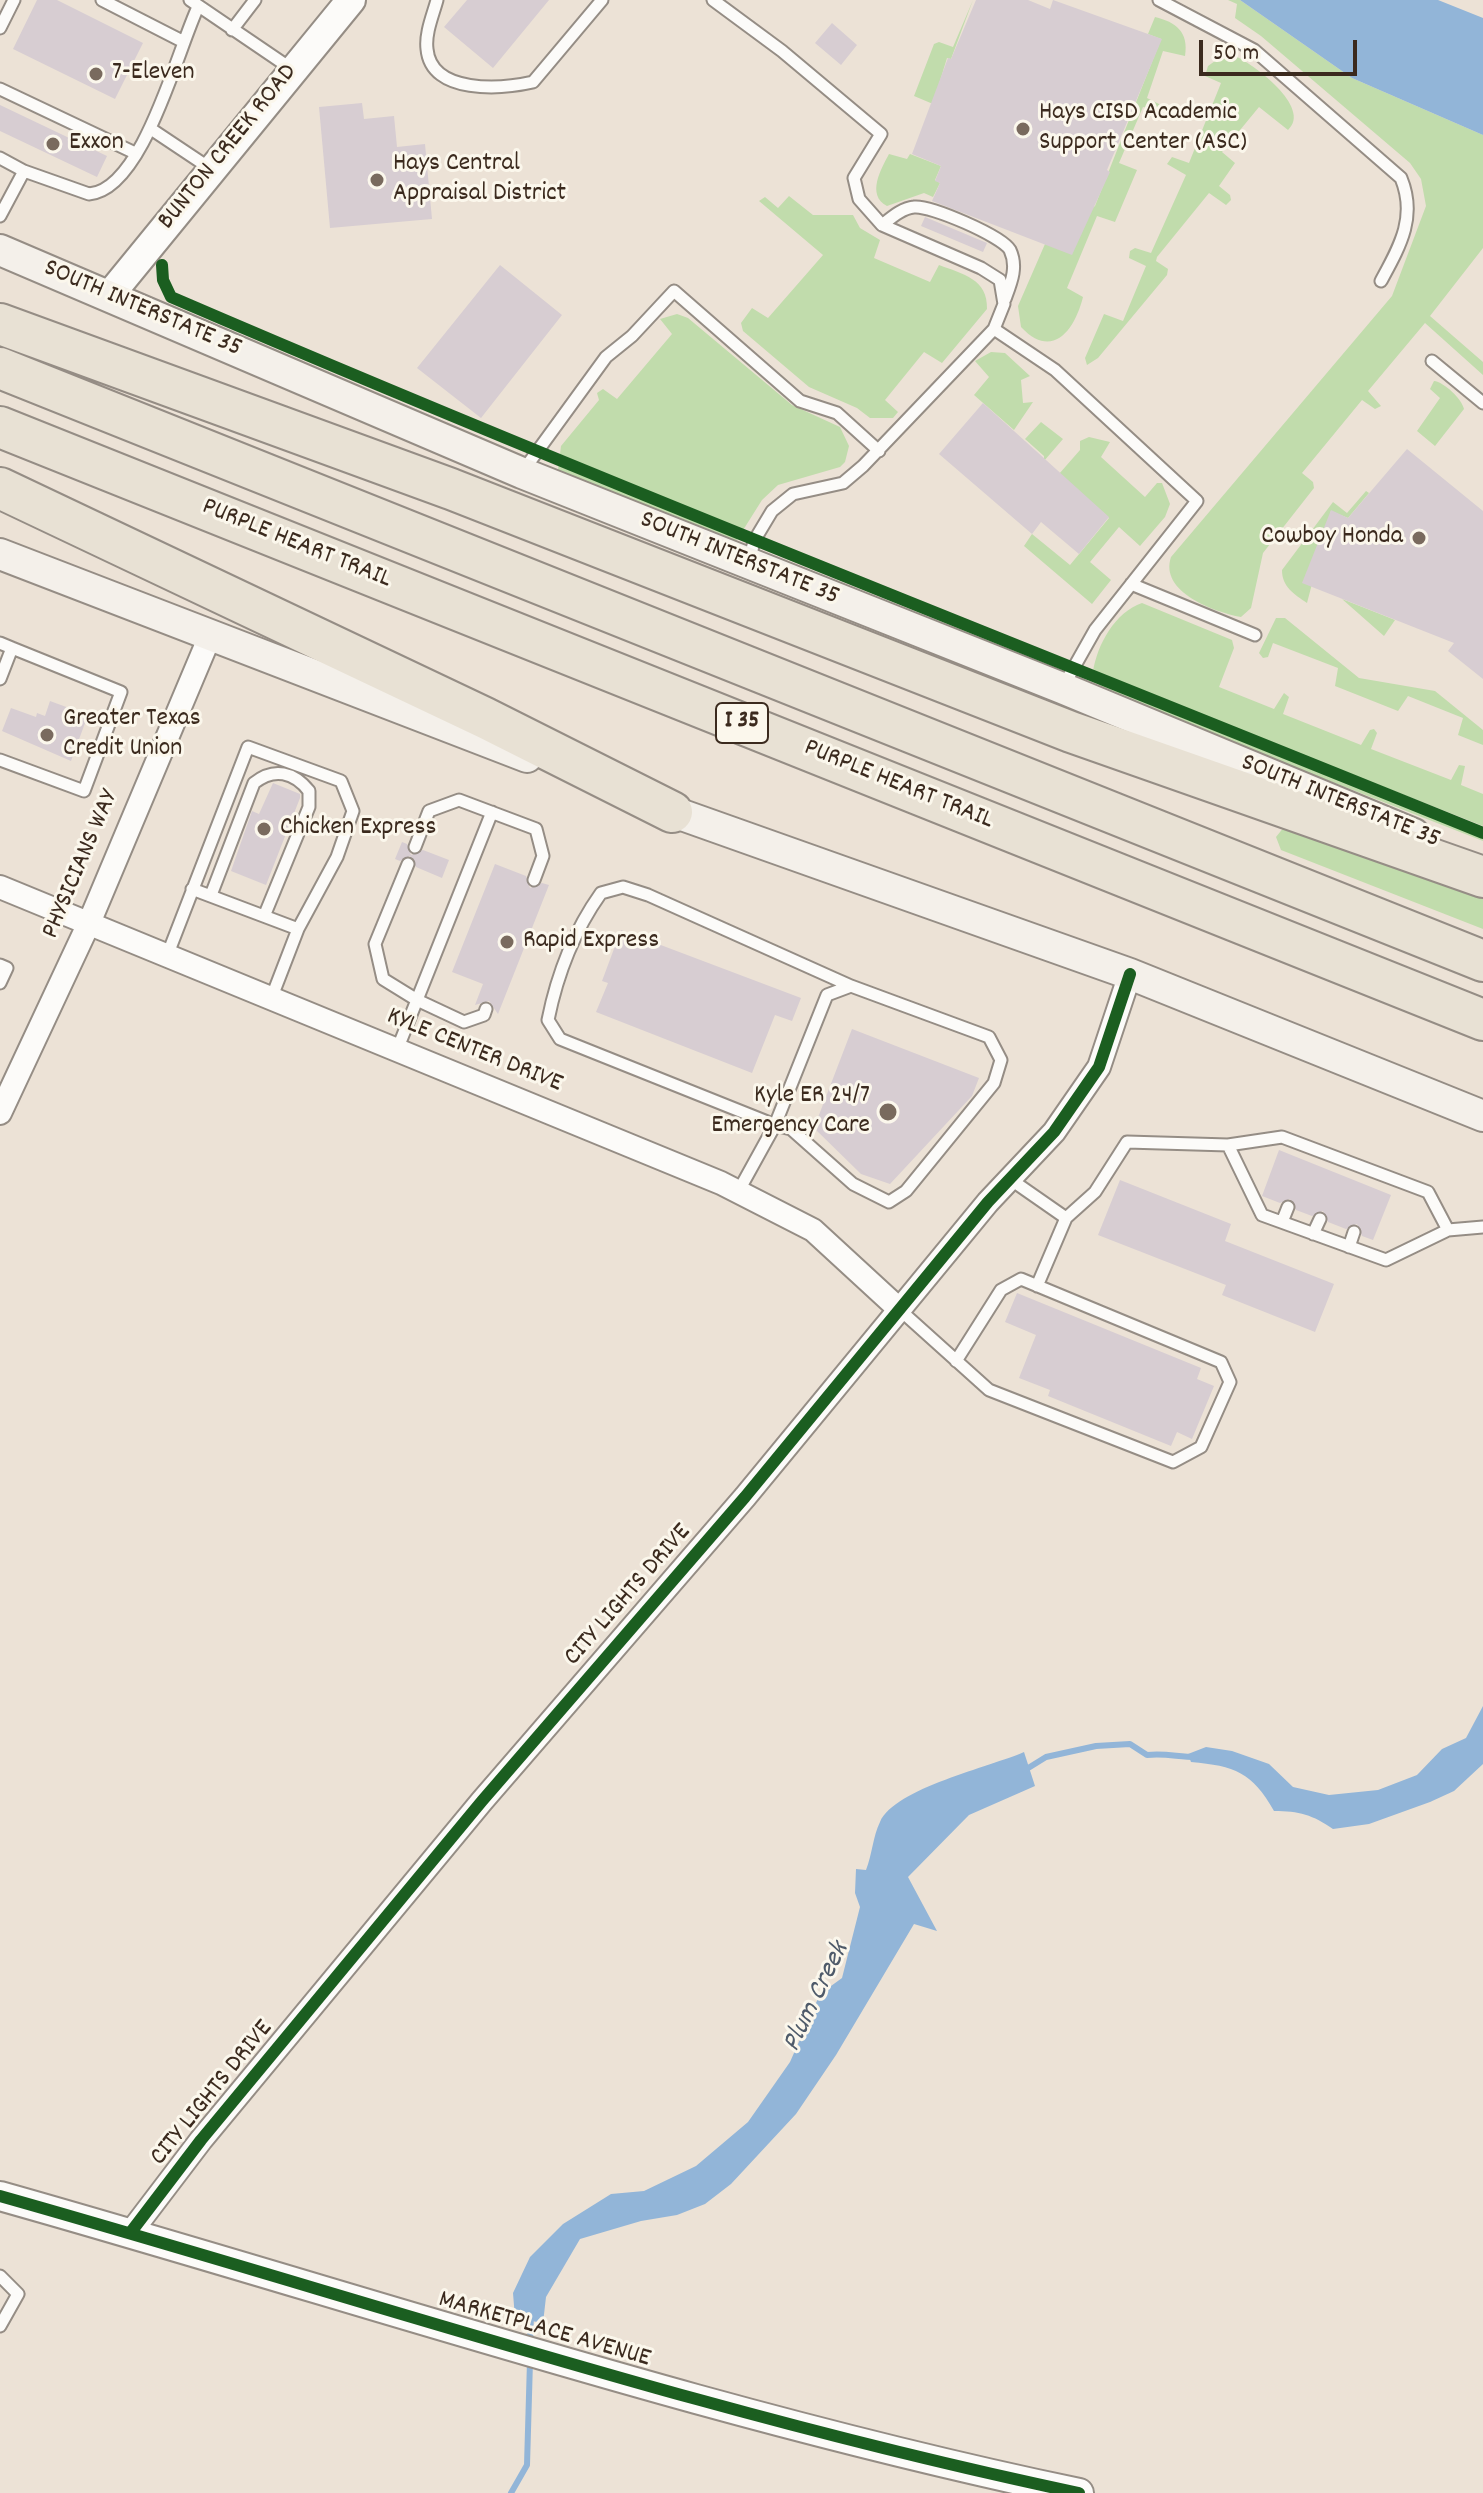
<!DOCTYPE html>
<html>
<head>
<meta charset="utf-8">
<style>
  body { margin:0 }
  #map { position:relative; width:1483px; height:2493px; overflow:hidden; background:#ece2d6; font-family:Dekko,sans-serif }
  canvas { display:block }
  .scale { position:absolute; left:1199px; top:40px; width:158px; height:36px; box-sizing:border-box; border:4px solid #3b2a1e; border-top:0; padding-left:10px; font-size:24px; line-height:28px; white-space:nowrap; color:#3b2a1e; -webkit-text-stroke:6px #fbf7ec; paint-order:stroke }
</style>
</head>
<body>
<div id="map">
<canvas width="1483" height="2493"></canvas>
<div class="scale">50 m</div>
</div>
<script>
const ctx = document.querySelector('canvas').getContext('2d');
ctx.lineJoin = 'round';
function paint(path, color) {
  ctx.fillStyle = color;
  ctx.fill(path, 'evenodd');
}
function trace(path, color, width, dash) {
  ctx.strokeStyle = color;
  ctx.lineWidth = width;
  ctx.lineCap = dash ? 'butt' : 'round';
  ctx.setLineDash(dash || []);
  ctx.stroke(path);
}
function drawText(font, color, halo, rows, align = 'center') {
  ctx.font = font + ' Dekko,sans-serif';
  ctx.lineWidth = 6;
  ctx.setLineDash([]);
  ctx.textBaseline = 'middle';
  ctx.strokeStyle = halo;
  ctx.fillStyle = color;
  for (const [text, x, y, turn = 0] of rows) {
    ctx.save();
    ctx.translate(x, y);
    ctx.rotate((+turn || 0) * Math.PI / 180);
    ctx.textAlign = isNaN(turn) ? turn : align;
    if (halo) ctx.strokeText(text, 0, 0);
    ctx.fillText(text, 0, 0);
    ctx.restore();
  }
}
paint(new Path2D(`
  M973 0 951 59 947 58 933 104 914 96 934 44 939 42 953 47Z
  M1228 0H1240L1352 78 1483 135V248L1430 316 1483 362V375L1425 323 1368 391 1381 406 1375 409 1362 400 1302 473 1313 482 1314 488 1263 553 1251 608 1241 617C1214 612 1159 592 1171 557L1392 296 1426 206 1421 179 1410 163 1261 36 1235 18 1237 4Z
  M1155 17C1176 22 1189 32 1185 56L1163 51 1147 98 1161 105 1162 111 1143 107 1119 163 1137 170 1115 222 1097 216 1067 288 1083 297C1075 329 1053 361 1021 327L1018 306 1045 244 1095 206 1161 39 1148 34Z
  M1233 55C1253 63 1313 108 1288 130L1259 107 1222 152 1235 163 1219 186 1230 195 1231 200 1226 205 1209 193 1157 257 1156 261 1168 269 1167 275 1098 358 1087 365 1085 358 1104 314 1123 321 1146 266 1129 258 1130 251 1135 248 1151 253 1186 175 1167 164 1172 157 1189 163 1221 83 1205 76 1208 66 1222 56Z
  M889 154 907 159 910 154 941 166 935 180 940 183 933 197 924 193 887 206C866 195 881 169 889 154Z
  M789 196 813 215H853L860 228 880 240 874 258 930 282 939 265C963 274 988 279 987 309L942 363 924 352 885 400 898 412 893 418H870L857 408 809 387 743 331 741 323 752 308 768 318 823 255 759 201 765 197 778 208Z
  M677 314 688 318 792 405 840 427 849 446 845 462 840 467 778 485 762 500 735 543 562 475 558 470 561 446 599 400 597 393 603 389 617 399 672 334 660 319Z
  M991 352 1005 353 1030 376 1021 380 1023 403 1033 402 1014 430 974 395 989 377 975 361Z
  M1434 381C1444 382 1462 399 1464 409L1435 446 1417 431 1440 398 1430 389Z
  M1041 422 1063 439 1044 461V456L1025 439Z
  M1089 437 1110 442 1101 457 1145 497 1157 483H1162L1170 504 1165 517 1140 546 1119 527 1090 562 1111 580 1092 604 1024 546 1032 534 1070 565 1109 518 1059 474 1080 450V441Z
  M1366 491 1369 493 1348 518 1331 511 1307 603C1294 594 1282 587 1282 570L1333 502 1347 513Z
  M1342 599 1395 620 1384 636Z
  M1142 603 1232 640 1234 648 1219 687 1274 709 1284 693 1289 697 1283 714 1361 745 1370 730 1374 729 1377 733 1371 749 1451 780 1459 765 1465 766 1461 785 1483 794V826L1093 672C1097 645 1115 612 1142 603Z
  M1276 618H1285L1359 678 1435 691 1483 730V745L1458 735 1463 718 1408 696 1398 711 1335 686 1338 668 1273 643 1268 657 1263 658 1259 653Z
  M1098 684 1483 838V841L1120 699 1106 693Z
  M1284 827 1483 890V929L1281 850 1276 837Z`), '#c1dcac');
paint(new Path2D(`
  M1240 0H1438L1483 18V135L1352 78Z
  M1483 1706V1764L1454 1791 1430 1802 1369 1824 1333 1829C1313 1815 1299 1811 1274 1811 1252 1772 1235 1766 1191 1762L1188 1754 1206 1747 1232 1751 1269 1764 1293 1787 1329 1795 1378 1790 1417 1775 1442 1749 1466 1738Z
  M1024 1752 1035 1786 969 1815 908 1877 937 1931 914 1924 836 2055 796 2114 731 2184 705 2204 677 2215 641 2221 580 2239 546 2297 543 2323 515 2318 513 2293 530 2257 563 2224 611 2194 644 2191 696 2166 748 2122 790 2062 820 1994 842 1978 860 1907 855 1893 856 1869 866 1870C872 1855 873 1836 880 1822 895 1788 990 1767 1024 1752Z`), '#92b5d8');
trace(new Path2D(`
  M1025 1770 1046 1757 1096 1746 1130 1744 1147 1755C1166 1753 1178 1757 1196 1757
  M530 2345 531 2313
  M511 2493 527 2465 530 2361`), '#92b5d8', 6);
paint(new Path2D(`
  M37 0H57L143 43 115 99 13 49Z
  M467 0H549L493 68 444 27Z
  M976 0H1028L1050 9 1053 0 1162 39 1107 170 1110 172 1072 255 932 201 940 183 935 181 941 166 912 154 948 58 951 59Z
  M832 23 857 45 841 65 815 43Z
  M362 103 364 119 394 116 397 147 425 144 432 219 330 228 319 107Z
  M0 105 107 156 97 177 0 131Z
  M925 217 987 243 983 252 921 226Z
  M500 265 562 315 481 418 417 368Z
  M983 403 1109 517 1079 554 1041 522 1032 534 939 454Z
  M1407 449 1483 511V679L1448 651 1454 643 1302 583 1331 510 1348 518Z
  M50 701 88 715 71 761 2 731 11 708 36 717 37 713 45 716Z
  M273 783 300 794V798L266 885 231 871 252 811 259 814Z
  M402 842 407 844 411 855 423 850 449 860 442 878 416 867 410 856 400 861 395 859Z
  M495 864 526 876 530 888 542 883 549 885 498 1014 489 1001 475 1005 483 984 452 972Z
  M621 930 801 998 792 1021 775 1015 752 1073 596 1012 608 983 602 981Z
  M852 1029 979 1078 972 1096 890 1184 861 1174 814 1128Z
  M1279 1150 1391 1195 1373 1240 1362 1236 1357 1224 1346 1229 1328 1222 1323 1211 1312 1216 1296 1210 1290 1199 1280 1203 1262 1196Z
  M1120 1180 1231 1224 1225 1241 1334 1284 1315 1332 1222 1295 1226 1285 1098 1235Z
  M1017 1293 1201 1368 1197 1379 1214 1386 1192 1439 1177 1432 1171 1446 1048 1396 1050 1390 1019 1378 1036 1335 1005 1322Z`), '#d7cdd2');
const service = new Path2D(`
  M102 0 182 41
  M190 0 293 70
  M437 0C433 15 425 33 427 49 431 95 502 89 533 82L602 0
  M713 0 782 51 881 134 854 178 859 199 882 225 981 268 1000 280 1004 304 994 329 863 466 843 483 793 494 772 511 754 541 749 563
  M1159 0 1254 50 1401 178C1417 217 1400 246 1381 281
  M0 28 14 0
  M232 30 255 0
  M0 89 135 153
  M151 129 211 169
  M0 158 24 171 0 216
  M24 171 89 194C143 190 177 51 198 7
  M882 225C891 218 902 208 914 207 930 205 1002 236 1010 250 1018 267 1011 283 1005 299
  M994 329 1055 370 1197 501 1095 630 1064 685
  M1432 361 1483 403
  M523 471 606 357 632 336 674 291 800 401 837 413 879 451
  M1131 584 1255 635
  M0 643 12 648 0 679
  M0 760 84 791 121 692 12 648
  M415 847 429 811 459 800 536 829 543 856 534 880
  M408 864 375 944 383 979 417 1000 464 1022 484 1015 486 1009
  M192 889 298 929
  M211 895 254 783C274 767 294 772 309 791V807L265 914
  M167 956 248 747 341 781 353 811 337 857 298 929 271 999
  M0 965 7 968 0 983
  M397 1050 492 812
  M1228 1145 1262 1215 1386 1260 1448 1230 1483 1227
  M1010 1179 1066 1218 1095 1192 1127 1142 1228 1145 1282 1137 1428 1192 1448 1230
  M738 1192 775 1125 791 1129 853 1184 889 1202 906 1191 994 1083 1001 1060 989 1037 851 986 827 995 775 1125 560 1039 548 1020C557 975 574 931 601 893L623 887 648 895 851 986
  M1282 1222 1288 1207
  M1313 1234 1320 1219
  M1349 1247 1354 1232
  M1037 1286 1066 1218
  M900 1310 989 1390 1173 1462 1201 1447 1230 1382 1221 1362 1021 1279 1001 1290 956 1361
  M0 2276 18 2294 0 2326`);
const minor = new Path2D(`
  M0 887 721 1183 813 1230 900 1310
  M0 1113 89 923 210 636
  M131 2232 201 2140 482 1801 745 1497 988 1202 1054 1132 1099 1067 1130 974`);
const tertiary = new Path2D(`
  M109 296 351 0
  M0 2196C358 2297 714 2417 1079 2493`);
const secondary = new Path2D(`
  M0 250 522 473 1062 688 1414 834
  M0 554 527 757
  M654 805 1130 974 1483 1116`);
const motorway = new Path2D(`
  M0 324 451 489 1071 732 1483 877
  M0 368 1483 961
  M0 427 1483 1020
  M0 488 485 718 672 812`);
trace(service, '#958d85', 15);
trace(minor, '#958d85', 26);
trace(tertiary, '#958d85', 32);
trace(secondary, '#958d85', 34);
trace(motorway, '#958d85', 44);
trace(service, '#fcfbf9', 11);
trace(minor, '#fcfbf9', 22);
trace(tertiary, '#fcfbf9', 28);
trace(secondary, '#f4f0ea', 30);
trace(motorway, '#e8e1d4', 40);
trace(new Path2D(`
  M162 265 163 280 171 297C605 484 1045 655 1483 833
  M0 2196C358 2297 714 2417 1079 2493
  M131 2232 201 2140 482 1801 745 1497 988 1202 1054 1132 1099 1067 1130 974`), '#1b5e20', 12);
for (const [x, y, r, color] of [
  [96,74,8,"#796a5e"],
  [1023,129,8,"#796a5e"],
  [53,144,8,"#796a5e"],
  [377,180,8,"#796a5e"],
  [1419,538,8,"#796a5e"],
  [47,735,8,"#796a5e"],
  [264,829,8,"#796a5e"],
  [507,942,8,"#796a5e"],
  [888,1112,10,"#796a5e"]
]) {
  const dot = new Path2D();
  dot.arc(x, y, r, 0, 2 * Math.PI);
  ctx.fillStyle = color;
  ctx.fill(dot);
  trace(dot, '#fbf7ec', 3);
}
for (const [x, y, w] of [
  [742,723,52]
]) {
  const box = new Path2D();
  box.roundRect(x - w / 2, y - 20, w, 40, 6);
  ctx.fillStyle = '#fbf7ec';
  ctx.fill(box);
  trace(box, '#3b2a1e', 2);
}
drawText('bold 24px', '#3b2a1e', null, [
  ["I 35",742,723]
]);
drawText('26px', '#3b2a1e', '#fbf7ec', [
  ["7-Eleven",112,74],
  ["Hays CISD Academic",1039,114],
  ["Support Center (ASC)",1039,144],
  ["Exxon",69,144],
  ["Hays Central",393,165],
  ["Appraisal District",393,195],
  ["Cowboy Honda",1403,538,"right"],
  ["Greater Texas",63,720],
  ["Credit Union",63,750],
  ["Chicken Express",280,829],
  ["Rapid Express",523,942],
  ["Kyle ER 24/7",870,1097,"right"],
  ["Emergency Care",870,1127,"right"]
], 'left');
drawText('26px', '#3b2a1e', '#fbf7ec', [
  ["BUNTON CREEK ROAD",229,148,-51],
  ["SOUTH INTERSTATE 35",142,310,23],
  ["PURPLE HEART TRAIL",296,545,22],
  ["SOUTH INTERSTATE 35",739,560,22],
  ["PURPLE HEART TRAIL",898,786,22],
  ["SOUTH INTERSTATE 35",1340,803,22],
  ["PHYSICIANS WAY",82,865,-67],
  ["KYLE CENTER DRIVE",474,1052,22],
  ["CITY LIGHTS DRIVE",629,1596,-49],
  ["CITY LIGHTS DRIVE",213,2094,-51],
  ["MARKETPLACE AVENUE",544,2331,16]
]);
drawText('italic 28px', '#4e5a69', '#fbf7ec', [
  ["Plum Creek",818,1998,-64]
]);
</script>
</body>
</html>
